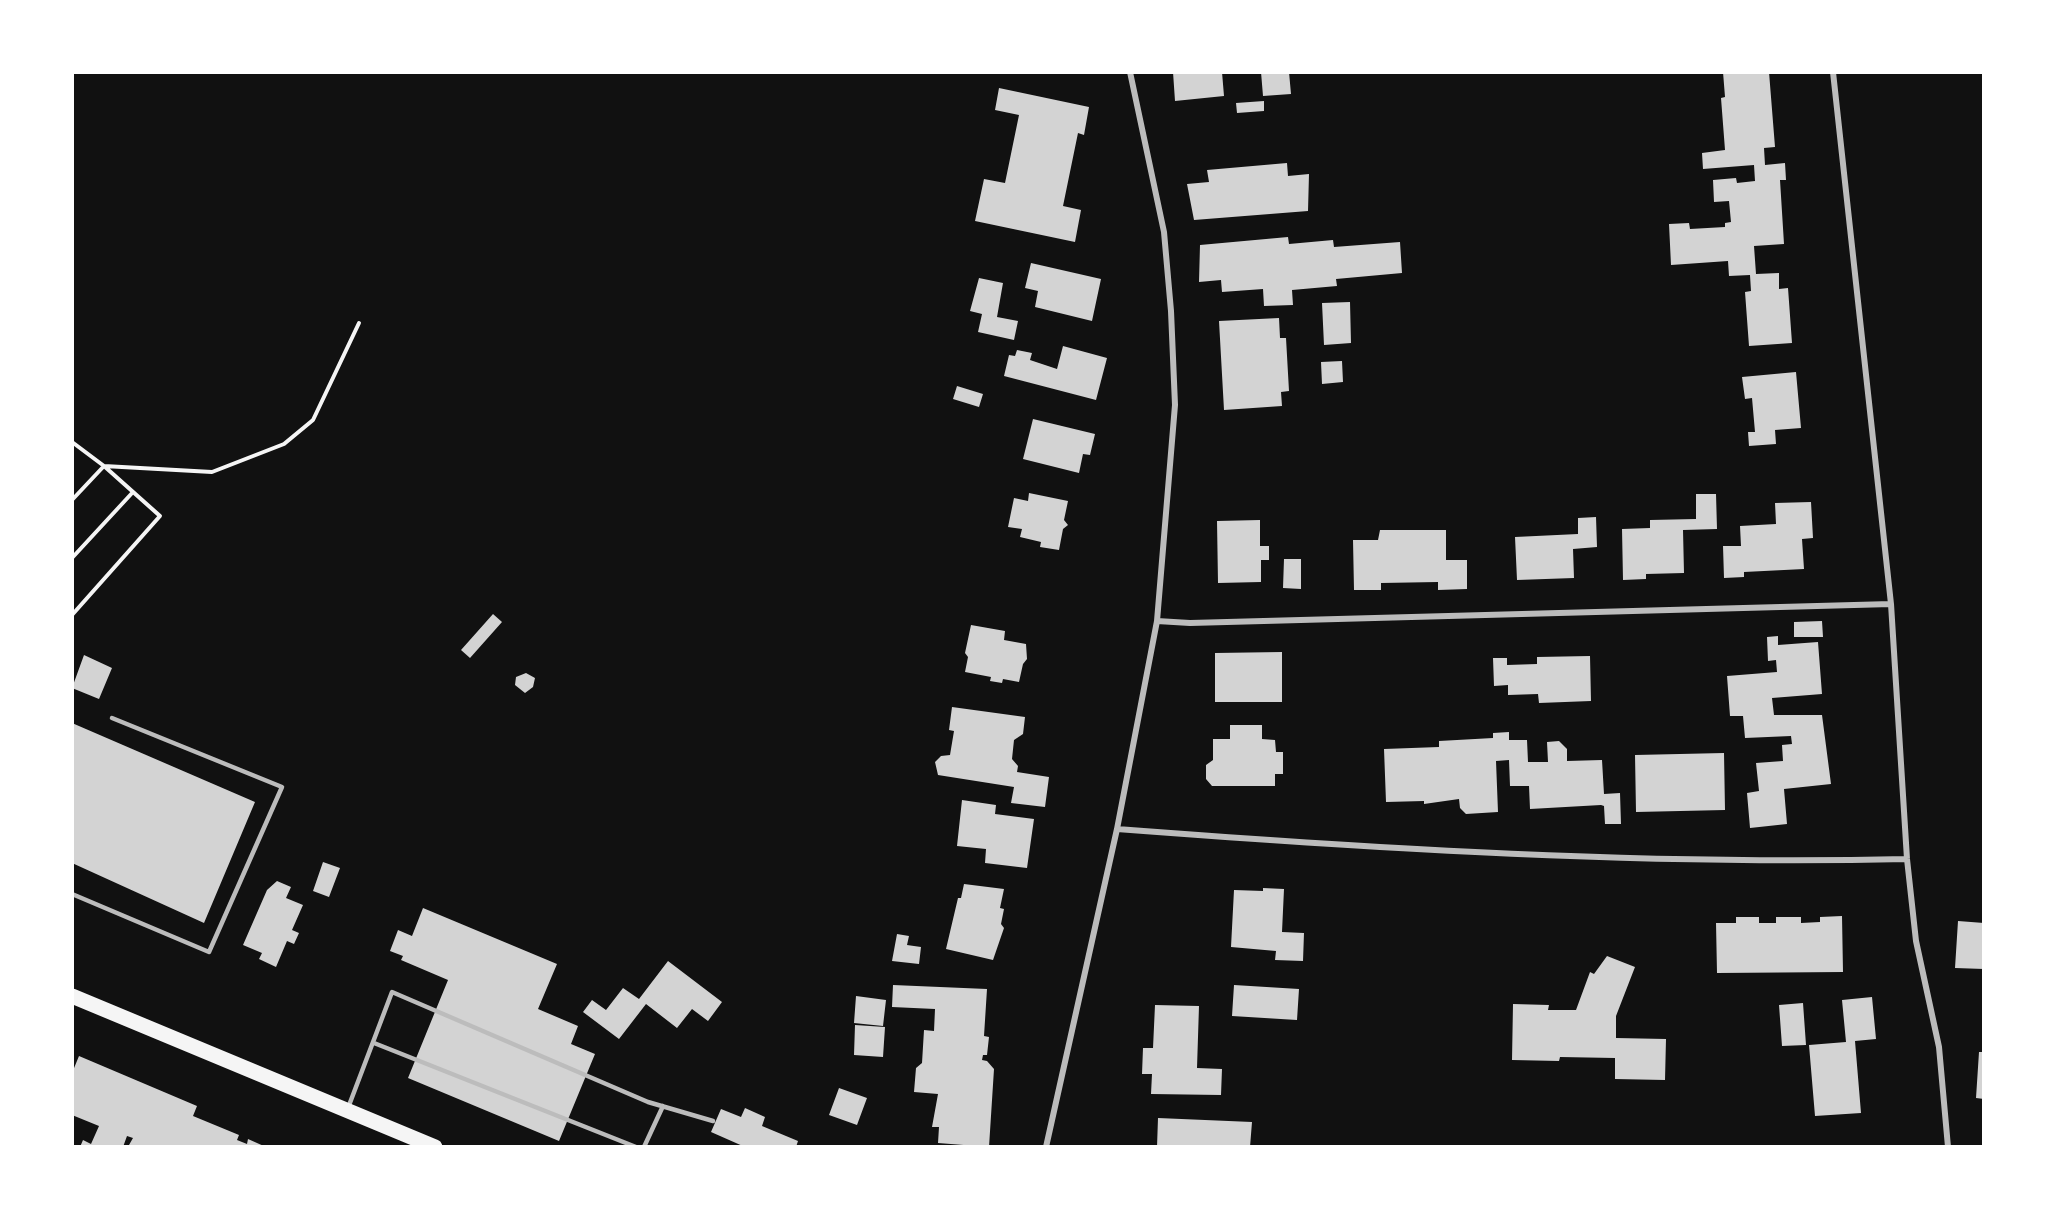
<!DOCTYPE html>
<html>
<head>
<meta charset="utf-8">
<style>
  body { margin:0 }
  #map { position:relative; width:2056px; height:1219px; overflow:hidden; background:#111; font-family:Mulish,sans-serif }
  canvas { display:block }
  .frame { position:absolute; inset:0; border:74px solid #fff; pointer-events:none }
</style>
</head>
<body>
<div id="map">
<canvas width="2056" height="1219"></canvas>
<div class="frame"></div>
</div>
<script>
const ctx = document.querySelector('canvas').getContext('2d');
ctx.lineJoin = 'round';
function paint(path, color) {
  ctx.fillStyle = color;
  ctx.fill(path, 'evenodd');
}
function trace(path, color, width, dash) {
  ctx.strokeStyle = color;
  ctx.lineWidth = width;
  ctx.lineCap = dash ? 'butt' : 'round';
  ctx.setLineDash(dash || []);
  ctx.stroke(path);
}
paint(new Path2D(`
  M1173 72H1222L1224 96 1175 101Z
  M1261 72H1289L1291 94 1263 96Z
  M1723 72H1769L1775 147 1764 148 1765 165 1785 163 1786 180H1780L1784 244 1754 246 1756 274 1779 273V289L1788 288 1792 343 1749 346 1745 292 1751 291 1750 275 1729 276 1728 261 1671 265 1669 224 1689 223 1690 229 1725 227V223L1731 222 1729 201 1714 202 1713 180 1736 178 1737 183 1755 181 1754 165 1703 169 1702 153 1725 150 1721 98 1725 97Z
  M999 88 1089 107 1084 135 1078 133 1063 206 1081 210 1075 242 975 221 984 179 1005 183 1019 115 995 110Z
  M1264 101V111L1237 113 1236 103Z
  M1287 163 1288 176 1309 174 1308 211 1194 220 1187 184 1209 182 1207 170Z
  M1288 237 1289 244 1333 240 1334 247 1400 242 1402 273 1336 279 1337 286 1292 290 1293 305 1264 306 1263 289 1222 292 1221 280 1199 282 1200 245Z
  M1031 263 1101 279 1092 321 1035 307 1038 291 1025 288Z
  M979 278 1003 283 997 317 1018 321 1014 340 978 332 982 314 970 311Z
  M1350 302 1351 343 1324 345 1322 303Z
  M1279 318 1280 338H1286L1289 391 1281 392 1282 406 1224 410 1219 321Z
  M1063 346 1107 358 1096 400 1004 376 1009 355 1015 356 1017 350 1032 353 1030 360 1057 369Z
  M1342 361 1343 382 1322 384 1321 362Z
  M1796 372 1801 428 1775 430 1776 444 1749 446 1748 432H1755L1752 398 1745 399 1742 377Z
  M957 386 983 394 979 407 953 399Z
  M1033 419 1095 434 1090 455 1083 454 1079 473 1023 459Z
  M1029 493 1068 501 1064 520 1068 525 1063 529 1059 550 1040 547 1041 542 1020 537 1022 529 1008 527 1014 498 1028 501Z
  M1696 494H1716L1717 529 1683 530 1684 573 1646 574V579L1623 580 1622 529 1650 528V520L1696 519Z
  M1811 502 1813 538 1802 539 1804 569 1744 572V577L1724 578 1723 546H1741L1740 526 1776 524 1775 503Z
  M1596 517 1597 547 1573 549 1574 578 1517 580 1515 537 1578 534V518Z
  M1260 520V546H1269V560H1261V582L1218 583 1217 521Z
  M1380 530H1446V560H1467V589L1438 590V582L1381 583V590H1354L1353 540H1378Z
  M1284 559H1301V589L1283 588Z
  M493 614 502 622 470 658 461 650Z
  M1822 621 1823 637H1794V622Z
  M971 625 1005 631 1004 640 1026 644 1027 659 1023 664 1019 682 1003 679 1002 683 990 681 991 677 965 672 968 657 965 653Z
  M1778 636V645L1818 642 1822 694 1772 698 1774 715H1822L1831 784 1784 789 1787 824 1750 828 1747 793 1759 791 1756 763 1783 761 1782 745 1792 744 1791 736 1745 738 1743 716H1730L1727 676 1777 672 1776 660 1768 661 1767 637Z
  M1282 652V702H1215V653Z
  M84 655 112 668 99 699 72 688Z
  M1590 656 1591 701 1539 703 1538 694 1508 695V685L1494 686 1493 658H1507V665L1537 664V657Z
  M526 673 535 678 533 687 525 693 515 685 516 677Z
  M952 707 1025 717 1023 734 1014 740 1012 759 1018 766 1017 772 1049 777 1045 807 1011 803 1014 787 938 775 935 762 941 756 950 755 954 731 949 730Z
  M72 723 255 802 204 923 72 863Z
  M1230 725H1262V739L1275 740 1276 752H1283V774H1275V786H1212L1206 779V765L1213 760V739H1230Z
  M1509 732V740H1527L1528 762H1548L1547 742 1559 741 1567 749V761L1602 760 1604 794 1620 793 1621 824H1605L1604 806 1601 805 1530 809 1529 786H1510L1509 760 1496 761 1498 812 1466 814 1460 808 1459 799 1424 804V801L1386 802 1384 749 1439 747V741L1493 738V733Z
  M1724 753 1725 810 1636 812 1635 755Z
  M962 800 996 805 995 814 1034 819 1027 868 985 863 986 849 957 846Z
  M323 862 340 868 329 897 313 891Z
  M277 881 291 887 286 898 303 905 292 930 299 933 294 944 287 941 276 967 259 959 262 953 243 945 267 890Z
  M964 884 1004 889 1000 908 1004 909 1001 924 1004 928 993 960 946 949 958 898H961Z
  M1263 888 1284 889 1282 932 1304 933 1303 961 1275 960 1276 951 1231 947 1234 890 1263 891Z
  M423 908 557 964 538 1009 578 1026 571 1044 595 1054 559 1141 408 1078 448 980 401 960 403 956 390 951 398 930 412 936Z
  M1842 916 1843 972 1717 973 1716 923H1736V917H1759V923H1776V917H1801V923L1820 922V917Z
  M1958 921 1984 923V969L1955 968Z
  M897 934 909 936 907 945 921 947 919 964 892 961Z
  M1607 956 1635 967 1616 1016V1038L1666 1039 1665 1080 1615 1079V1058L1560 1057 1559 1061 1512 1060 1513 1004 1549 1005 1548 1010H1576L1590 972 1594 974Z
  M668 961 722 1002 708 1021 692 1009 677 1028 646 1004 619 1039 583 1012 592 1000 606 1010 623 988 639 999Z
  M893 985 987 989 984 1036 989 1037 987 1055H983L982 1060 987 1061 994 1069 989 1147 938 1143 939 1127H932L938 1094 914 1092 916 1068 922 1063 924 1030 934 1031 935 1009 892 1007Z
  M1234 985 1299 989 1297 1020 1232 1016Z
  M856 996 886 1000 883 1026 854 1023Z
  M1872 997 1876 1039 1855 1041 1861 1113 1815 1116 1809 1045 1846 1042 1842 1000Z
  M1803 1003 1806 1045 1782 1046 1779 1005Z
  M1155 1005 1199 1006 1197 1068 1222 1069 1221 1095 1151 1094 1152 1074H1142L1143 1048H1153Z
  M855 1025 885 1027 883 1057 854 1055Z
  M1979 1052H1984V1099L1976 1098Z
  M79 1056 197 1106 193 1116 239 1135 237 1140 247 1144 248 1139 266 1147H135L129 1145 133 1138 127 1136 123 1147H80L83 1140 91 1144 99 1126 72 1115V1073Z
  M839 1088 867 1098 857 1125 829 1115Z
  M745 1108 765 1117 762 1126 798 1141 796 1147H745L711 1132 721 1109 741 1117Z
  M1158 1118 1252 1122 1250 1147H1157Z`), '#d3d3d3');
trace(new Path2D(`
  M72 442 104 466 160 516 72 615
  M72 500 104 466 212 472 284 444 313 420 359 323
  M72 558 133 492`), '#f5f5f5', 4);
trace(new Path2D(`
  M72 894 209 952 282 787 112 718
  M374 1043 636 1147
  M348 1108 392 992 648 1102 713 1121
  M644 1147 663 1106`), '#bcbcbc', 4.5);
trace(new Path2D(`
  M1833 72 1891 604 1907 859 1916 941 1939 1047 1948 1147
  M1157 621 1190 623 1891 604
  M1117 829C1380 849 1643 865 1907 859
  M1046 1147 1117 829 1157 621 1175 405 1171 311 1164 232 1130 72`), '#bcbcbc', 6);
trace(new Path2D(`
  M72 996 435 1147`), '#f5f5f5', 15);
</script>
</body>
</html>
